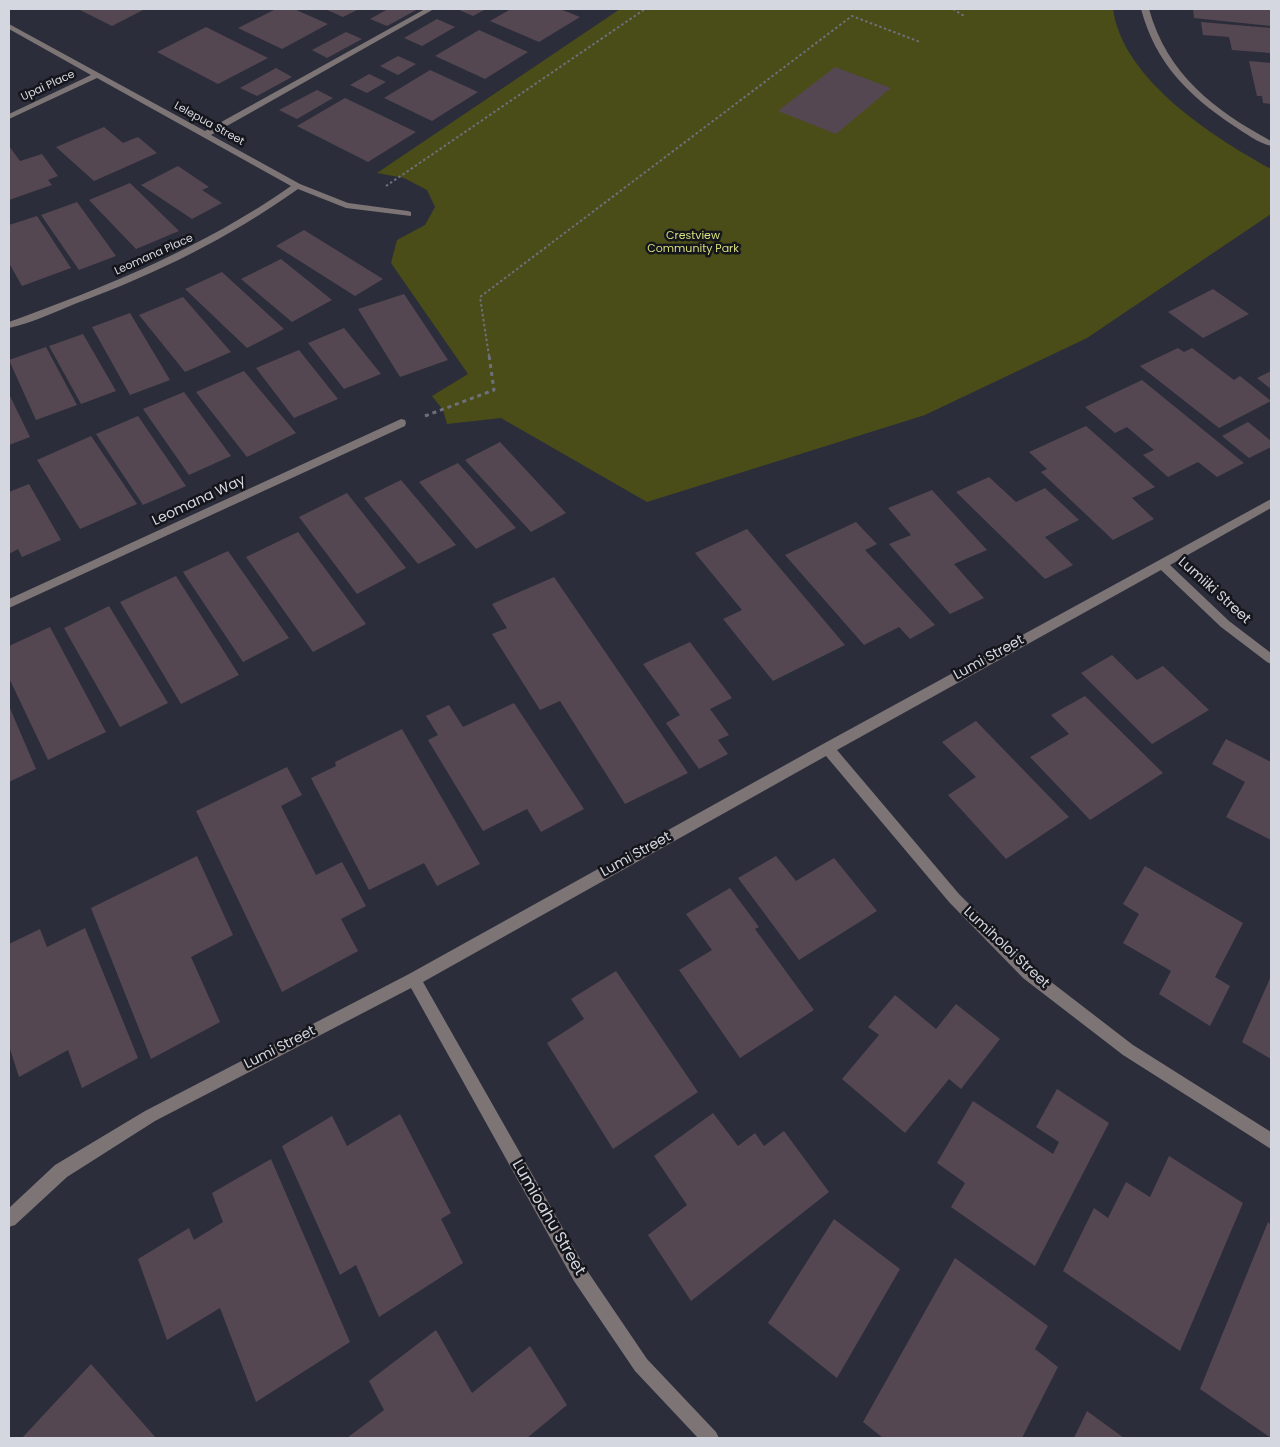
<!DOCTYPE html>
<html>
<head>
<meta charset="utf-8">
<style>
  body { margin:0 }
  #map { position:relative; width:1280px; height:1447px; overflow:hidden; background:#2b2d3b; font-family:Poppins,sans-serif }
  canvas { display:block }
  .frame { position:absolute; inset:0; border:10px solid #d5d7e0; pointer-events:none }
</style>
</head>
<body>
<div id="map">
<canvas width="1280" height="1447"></canvas>
<div class="frame"></div>
</div>
<script>
const ctx = document.querySelector('canvas').getContext('2d');
ctx.lineJoin = 'round';
function paint(path, color) {
  ctx.fillStyle = color;
  ctx.fill(path, 'evenodd');
}
function trace(path, color, width, dash) {
  ctx.strokeStyle = color;
  ctx.lineWidth = width;
  ctx.lineCap = dash ? 'butt' : 'round';
  ctx.setLineDash(dash || []);
  ctx.stroke(path);
}
function drawText(font, color, halo, rows, align = 'center') {
  ctx.font = font + ' Poppins,sans-serif';
  ctx.lineWidth = 5;
  ctx.setLineDash([]);
  ctx.textBaseline = 'middle';
  ctx.strokeStyle = halo;
  ctx.fillStyle = color;
  for (const [text, x, y, turn = 0] of rows) {
    ctx.save();
    ctx.translate(x, y);
    ctx.rotate((+turn || 0) * Math.PI / 180);
    ctx.textAlign = isNaN(turn) ? turn : align;
    if (halo) ctx.strokeText(text, 0, 0);
    ctx.fillText(text, 0, 0);
    ctx.restore();
  }
}
paint(new Path2D(`
  M620 9H1113C1123 80 1213 137 1271 169V214L1087 338 925 415 647 502 501 418 447 424 443 410 432 396 468 374 391 263 397 240 425 225 435 207 427 190 404 178 377 173Z`), '#4a4d18');
paint(new Path2D(`
  M78 9H145L112 26Z
  M276 9H294L328 24 282 49 238 28Z
  M325 9H359L343 17Z
  M388 9H418L387 26 370 19Z
  M457 9H486L473 16Z
  M511 9H560L580 17 539 42 490 21Z
  M1193 9H1271V26L1194 18Z
  M437 19 455 27 422 46 404 38Z
  M1201 22 1271 28V53L1232 50 1229 37 1203 35Z
  M206 27 268 58 218 84 157 52Z
  M479 30 528 52 485 79 435 56Z
  M346 32 362 39 327 58 312 50Z
  M398 56 416 64 398 75 380 66Z
  M1249 61 1271 63V104L1263 103 1262 96H1257Z
  M835 67 891 88 836 134 778 111Z
  M276 68 292 77 257 96 240 88Z
  M430 70 478 92 432 121 384 98Z
  M369 74 386 82 367 93 350 85Z
  M317 90 333 98 297 119 279 110Z
  M345 98 416 132 368 162 297 126Z
  M104 127 123 143 138 137 157 153 94 181 56 147Z
  M9 146 20 161 42 154 58 176 48 180 52 185 9 200Z
  M178 166 209 187 202 190 222 203 192 219 141 185Z
  M130 183 179 231 136 249 89 200Z
  M77 202 116 256 79 270 41 215Z
  M37 216 71 268 22 286 9 263V225Z
  M304 230 383 279 355 296 276 246Z
  M281 259 332 300 292 322 241 279Z
  M222 272 284 329 247 348 185 289Z
  M1213 289 1249 314 1203 338 1168 312Z
  M404 294 448 360 400 377 358 309Z
  M183 297 231 352 185 372 139 315Z
  M130 313 170 380 130 395 92 327Z
  M344 328 381 374 344 389 308 343Z
  M83 334 116 391 81 404 49 346Z
  M46 347 77 405 36 420 9 360Z
  M1178 348 1184 352 1192 348 1234 380 1240 376 1271 401 1219 428 1140 366Z
  M299 350 338 399 294 418 256 368Z
  M244 371 296 433 247 457 196 392Z
  M1271 371V389L1257 378Z
  M1142 380 1244 463 1217 477 1198 462 1168 477 1143 455 1154 450 1127 427 1115 433 1085 407Z
  M184 392 231 456 189 475 143 409Z
  M9 394 30 437 9 445Z
  M138 416 186 486 143 505 96 434Z
  M1248 422 1271 441V447L1249 458 1222 436Z
  M1086 426 1155 487 1132 498 1154 519 1113 540 1041 472 1047 469 1029 452Z
  M91 436 137 504 80 529 37 460Z
  M500 442 566 513 531 532 465 460Z
  M458 463 516 528 476 549 419 482Z
  M989 477 1016 502 1045 488 1079 520 1045 537 1073 565 1045 579 956 492Z
  M401 480 456 545 418 564 364 498Z
  M29 484 61 540 22 557 18 549 9 554V492Z
  M932 490 987 550 954 564 984 598 950 614 889 544 911 535 888 508Z
  M347 493 406 568 357 594 299 517Z
  M856 522 877 544 865 550 935 625 910 639 899 627 864 645 785 555Z
  M747 529 845 645 773 681 723 619 742 610 695 553Z
  M298 532 366 624 313 652 246 557Z
  M228 551 289 638 243 662 183 572Z
  M176 576 239 675 181 704 120 602Z
  M554 577 688 773 625 804 560 701 540 710 492 634 507 628 492 604Z
  M109 606 168 703 120 727 64 628Z
  M50 627 106 732 48 760 9 678V646Z
  M690 642 732 698 710 709 729 735 718 740 728 754 699 769 666 723 680 715 643 664Z
  M1112 655 1137 680 1163 666 1209 710 1152 744 1081 673Z
  M1085 696 1163 773 1090 820 1030 757 1069 734 1051 715Z
  M514 703 584 809 541 832 527 809 483 831 428 740 438 735 426 716 449 705 463 727Z
  M9 706 36 769 9 782Z
  M976 721 1069 817 1006 859 948 795 976 777 942 742Z
  M402 729 480 864 437 886 424 863 369 890 311 778 336 766 335 762Z
  M1226 739 1271 762V840L1226 817 1245 782 1212 764Z
  M287 767 302 795 281 806 316 875 342 862 366 906 341 919 358 951 282 992 196 811Z
  M197 856 233 935 191 957 220 1022 151 1059 91 908Z
  M776 856 796 881 834 858 877 911 799 960 738 878Z
  M1145 866 1243 923 1215 977 1230 986 1210 1026 1159 994 1171 971 1123 943 1139 914 1123 904Z
  M730 888 759 927 755 929 814 1010 740 1058 679 970 712 950 686 914Z
  M85 928 138 1058 82 1088 68 1050 19 1077 9 1046V944L40 929 47 947Z
  M616 971 698 1092 613 1149 547 1043 584 1019 571 999Z
  M1271 976V1059L1242 1042Z
  M895 995 936 1029 956 1004 1000 1039 961 1089 949 1079 905 1133 842 1079 879 1035 868 1027Z
  M1057 1089 1109 1123 1035 1266 951 1207 965 1183 937 1163 973 1101 1053 1154 1059 1142 1036 1127Z
  M713 1113 738 1146 755 1133 764 1146 784 1131 829 1192 691 1301 648 1235 687 1205 654 1156Z
  M400 1114 451 1213 441 1219 463 1263 379 1317 356 1265 340 1275 282 1146 332 1116 347 1146Z
  M1169 1156 1243 1203 1180 1351 1063 1271 1094 1208 1108 1218 1126 1182 1150 1197Z
  M271 1159 350 1342 256 1402 220 1308 167 1340 138 1259 189 1228 194 1240 223 1222 212 1193Z
  M834 1219 900 1269 837 1378 768 1323Z
  M1268 1222 1271 1225V1438L1200 1389Z
  M955 1258 1048 1326 1035 1349 1058 1367 1022 1438H883L863 1422Z
  M436 1330 472 1393 530 1346 567 1405 527 1438H347L384 1410 369 1381Z
  M91 1364 156 1438H22Z
  M1087 1411 1124 1438H1074Z`), '#554751');
trace(new Path2D(`
  M953 9 964 16
  M386 186 645 9
  M489 356 480 297 852 16 920 42`), '#6e707c', 2, [2.5, 2.5]);
trace(new Path2D(`
  M425 416 494 390 489 355`), '#6e707c', 3, [4, 4]);
paint(new Path2D(`
  M425 9H434L211 135 300 184 348 203 408 211 411 212V216L346 208 298 189C229 238 156 274 77 303 55 312 32 323 9 328V322C108 286 204 247 291 186L97 78 9 119V114L91 75 9 29V24L205 131Z
  M1141 9H1149C1167 74 1214 110 1271 141V146C1258 143 1245 133 1234 126 1188 95 1156 64 1141 9Z
  M401 419 405 420 406 423 405 426 9 608V599Z
  M1271 499V508L1170 565 1229 621 1271 653V664L1267 662 1221 627 1161 570 837 750 959 894 1033 968 1133 1045 1271 1132V1149L1123 1055 1023 978 949 902 826 756 423 982 586 1269 647 1359 716 1432 719 1438H698L635 1371 574 1281 411 988 155 1121 67 1177 15 1225 9 1227V1208L55 1165 145 1111 409 974 823 744Z`), '#7d7475');
drawText('11px', '#d5d7e0', '#15161c', [
  ["Upai Place",48,86,-25],
  ["Lelepua Street",209,124,29],
  ["Leomana Place",154,255,-24]
]);
drawText('11px', '#d7de7d', '#15161c', [
  ["Crestview",693,236],
  ["Community Park",693,249]
]);
drawText('14px', '#d5d7e0', '#15161c', [
  ["Leomana Way",199,501,-25],
  ["Lumiiki Street",1214,591,42],
  ["Lumi Street",989,658,-29],
  ["Lumi Street",636,855,-29],
  ["Lumiholoi Street",1006,948,43],
  ["Lumi Street",280,1048,-27]
]);
drawText('16px', '#d5d7e0', '#15161c', [
  ["Lumioahu Street",548,1218,60]
]);
</script>
</body>
</html>
